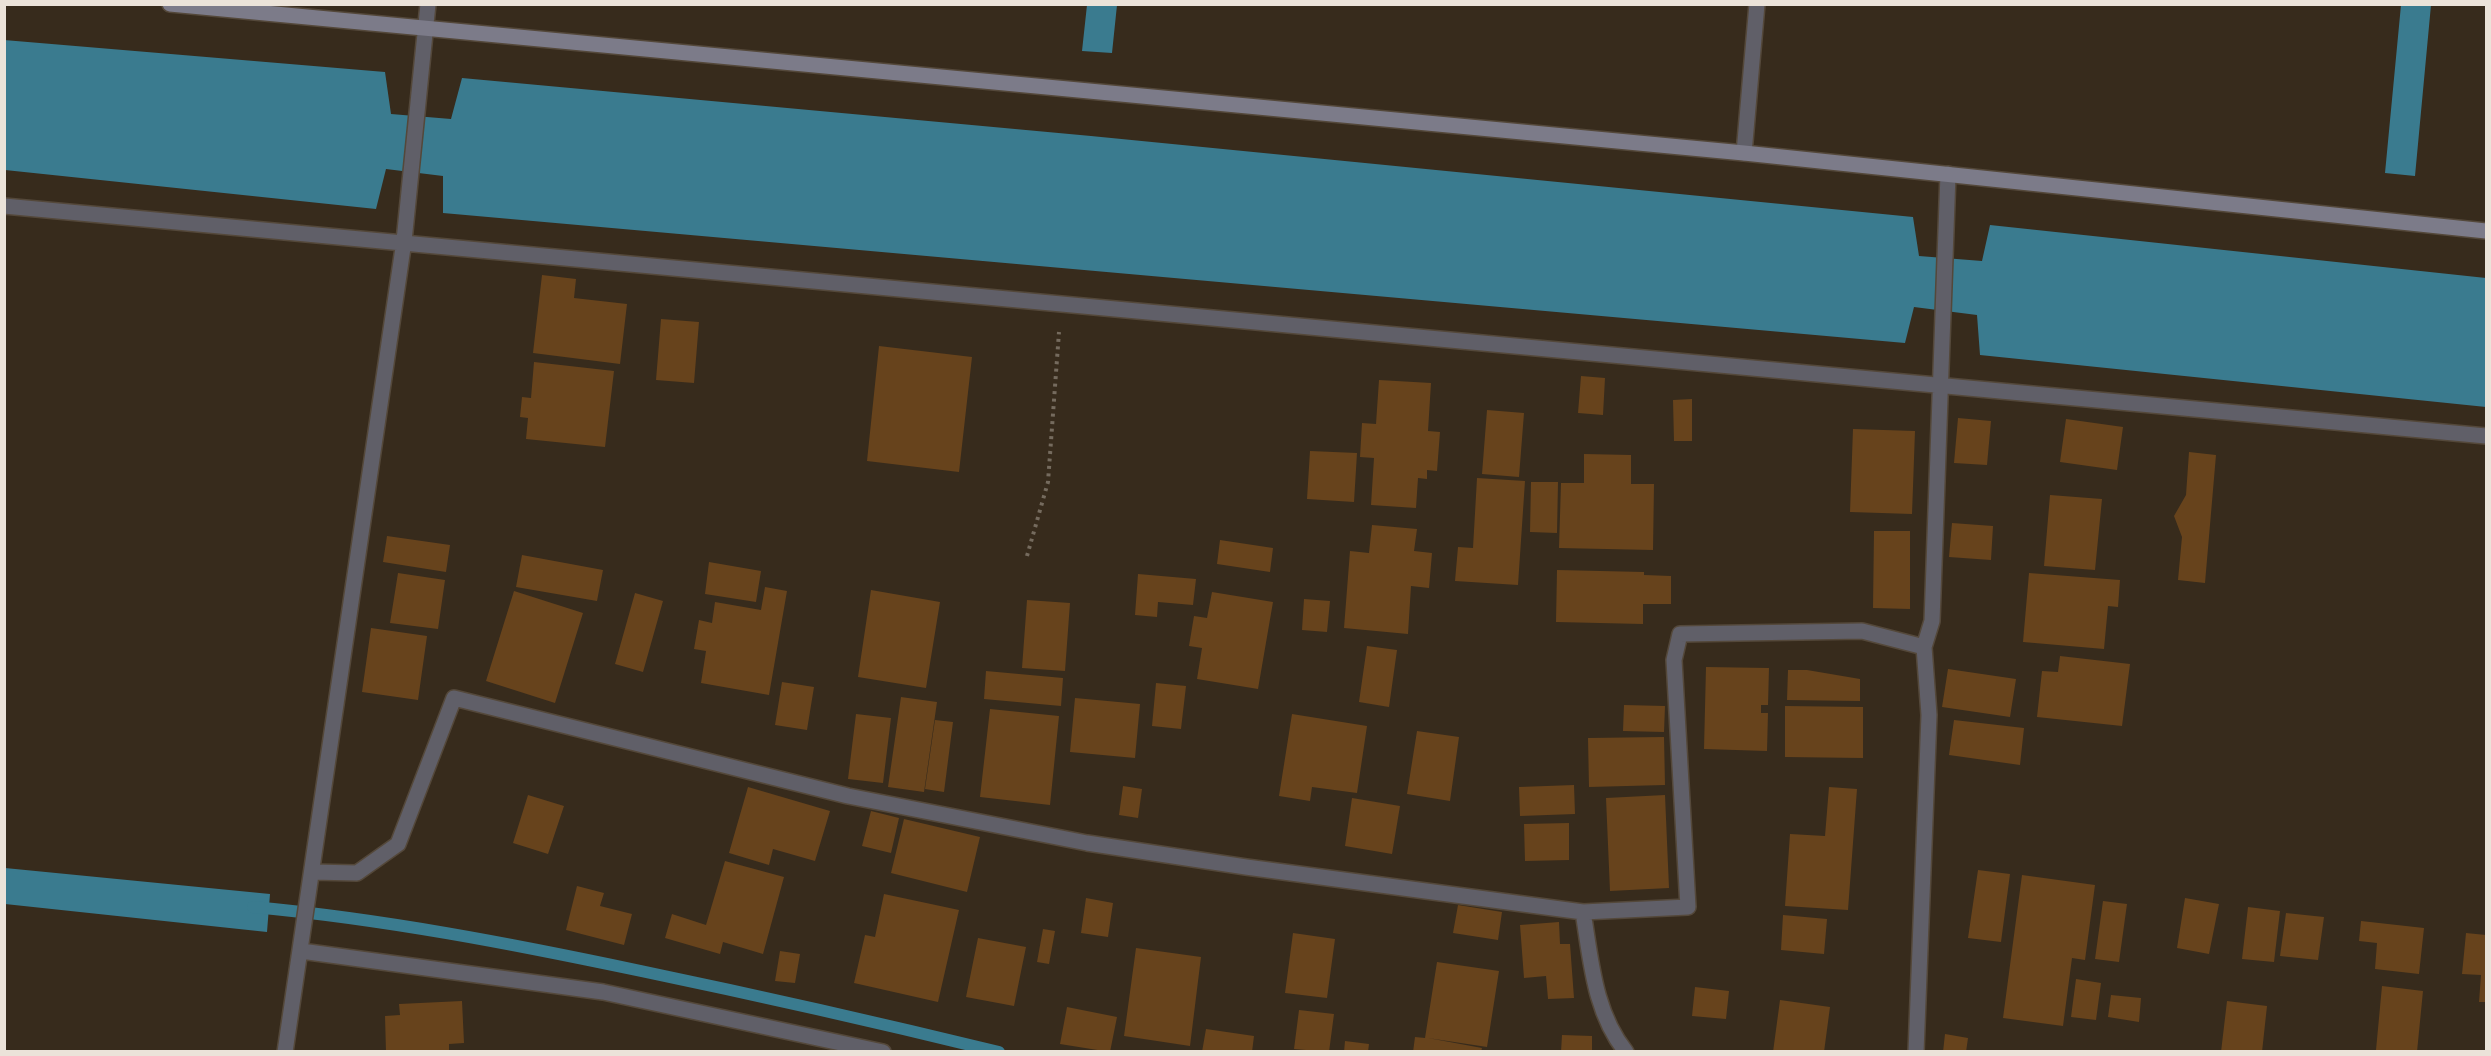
<!DOCTYPE html>
<html>
<head>
<meta charset="utf-8">
<style>
  body { margin:0 }
  #map { position:relative; width:2491px; height:1056px; overflow:hidden; background:#372b1c; font-family:"DM Sans",sans-serif }
  canvas { display:block }
  .frame { position:absolute; inset:0; border:6px solid #ebe3d9; pointer-events:none }
</style>
</head>
<body>
<div id="map">
<canvas width="2491" height="1056"></canvas>
<div class="frame"></div>
</div>
<script>
const ctx = document.querySelector('canvas').getContext('2d');
ctx.lineJoin = 'round';
function paint(path, color) {
  ctx.fillStyle = color;
  ctx.fill(path, 'evenodd');
}
function trace(path, color, width, dash) {
  ctx.strokeStyle = color;
  ctx.lineWidth = width;
  ctx.lineCap = dash ? 'butt' : 'round';
  ctx.setLineDash(dash || []);
  ctx.stroke(path);
}
paint(new Path2D(`
  M1087 5H1117L1112 53 1082 51Z
  M2401 5H2431L2415 176 2385 173Z
  M4 40 385 72 391 114 451 119 462 78 1091 136 1913 217 1919 256 1982 261 1990 225 2486 278V407L1980 355 1977 315 1914 307 1905 343 443 213V176L386 169 376 209 5 170Z
  M5 868 270 894 267 932 5 904Z`), '#3a7b8f');
trace(new Path2D(`
  M253 907C384 919 513 944 641 971 761 996 880 1023 999 1052`), '#3a7b8f', 12);
paint(new Path2D(`
  M542 275 576 279 574 298 627 304 620 364 533 353Z
  M661 319 699 322 694 383 656 380Z
  M879 346 972 357 959 472 867 461Z
  M534 362 614 371 605 447 526 439 528 418 520 417 522 397 531 398Z
  M1581 376 1605 378 1603 415 1578 413Z
  M1379 380 1431 383 1428 431 1440 432 1437 471 1427 470V479L1418 478 1416 508 1371 505 1374 458 1360 457 1362 423 1376 424Z
  M1692 399V441H1674L1673 400Z
  M1487 410 1524 413 1519 477 1482 474Z
  M1958 418 1991 421 1987 465 1954 463Z
  M2066 419 2123 427 2117 470 2060 462Z
  M1853 429 1915 431 1912 514 1850 512Z
  M1310 451 1357 453 1354 502 1307 499Z
  M2189 452 2216 455 2205 583 2178 580 2182 537 2174 516 2186 495Z
  M1584 454 1631 455V484H1654L1653 550 1559 548 1561 483H1584Z
  M1477 478 1525 481 1518 585 1455 581 1458 547 1473 548Z
  M1531 482H1558L1557 533 1530 532Z
  M2050 495 2102 499 2095 570 2044 566Z
  M1952 523 1993 526 1991 560 1949 557Z
  M1372 525 1417 529 1414 551 1432 553 1429 588 1411 586 1408 634 1344 628 1350 551 1369 553Z
  M1874 531H1910V609L1873 608Z
  M387 536 450 545 446 572 383 562Z
  M1220 540 1273 548 1270 572 1217 564Z
  M522 555 603 570 597 601 516 587Z
  M709 562 761 571 756 602 705 594Z
  M1557 570 1644 572V575L1671 576V604H1643V624L1556 622Z
  M398 573 445 580 438 629 390 623Z
  M2029 573 2120 580 2118 607 2108 606 2104 649 2023 642Z
  M1138 574 1196 579 1193 605 1158 602 1157 617 1135 615Z
  M765 587 787 591 769 695 701 683 706 651 694 649 699 620 712 623 715 602 761 610Z
  M871 590 940 602 926 688 858 677Z
  M514 591 583 613 555 703 486 681Z
  M1212 592 1273 602 1258 689 1197 679 1202 648 1189 646 1194 616 1207 618Z
  M635 593 663 601 643 672 615 664Z
  M1304 599 1330 601 1327 632 1302 630Z
  M1027 600 1070 603 1065 671 1022 668Z
  M371 628 427 636 418 700 362 692Z
  M1367 646 1397 650 1389 707 1359 702Z
  M2060 656 2130 664 2122 726 2037 717 2042 671 2058 672Z
  M1706 667 1769 668 1768 705H1761V713H1768L1767 751 1704 749Z
  M1948 669 2016 679 2010 717 1942 707Z
  M1788 670H1807L1860 679V701L1787 700Z
  M986 671 1063 678 1061 706 984 699Z
  M782 682 814 687 807 730 775 725Z
  M1156 683 1186 686 1181 729 1152 726Z
  M901 697 937 702 924 792 888 787Z
  M1075 698 1140 704 1135 758 1070 752Z
  M1624 705 1665 706 1664 732 1623 731Z
  M1785 706 1863 707V758L1785 757Z
  M990 709 1059 716 1050 805 980 797Z
  M856 714 891 718 883 783 848 779Z
  M1292 714 1367 726 1357 793 1312 787 1310 801 1279 796Z
  M935 720 953 722 944 792 925 789Z
  M1954 720 2024 728 2020 765 1949 755Z
  M1417 731 1459 737 1450 801 1407 794Z
  M1664 737 1665 785 1589 787 1588 738Z
  M1574 785 1575 814 1520 816 1519 787Z
  M1123 786 1142 789 1138 818 1119 815Z
  M748 787 830 811 815 861 773 849 769 865 729 853Z
  M1829 787 1857 789 1848 910 1785 906 1790 834 1825 836Z
  M528 795 564 806 548 854 513 843Z
  M1665 795 1669 888 1610 891 1606 798Z
  M1352 798 1400 806 1392 854 1345 846Z
  M871 811 899 818 891 853 862 846Z
  M904 819 980 837 967 892 891 873Z
  M1569 823V860L1525 861 1524 824Z
  M725 861 784 877 763 954 723 942 720 954 665 938 672 914 706 925Z
  M1978 870 2010 874 2001 942 1968 938Z
  M2022 875 2095 885 2085 960 2072 958 2063 1026 2003 1018Z
  M577 886 604 893 600 906 632 914 624 945 566 930Z
  M884 894 959 910 938 1002 854 983 865 935 875 937Z
  M1086 898 1113 903 1108 937 1081 933Z
  M2185 898 2219 904 2209 954 2177 948Z
  M2103 901 2127 904 2119 962 2095 959Z
  M1458 905 1502 912 1498 940 1453 933Z
  M2248 907 2280 911 2274 962 2242 959Z
  M2286 913 2324 917 2318 960 2280 956Z
  M1783 915 1827 919 1824 954 1781 950Z
  M2361 921 2424 928 2419 974 2375 969 2377 943 2359 941Z
  M1559 922 1560 944H1570L1574 998 1548 999 1546 976 1524 978 1520 925Z
  M1043 929 1055 931 1049 964 1037 962Z
  M1293 933 1335 939 1327 998 1285 993Z
  M2466 933 2486 935V1002H2479L2481 975 2462 974Z
  M978 938 1026 947 1014 1006 966 997Z
  M1136 948 1201 957 1190 1046 1124 1036Z
  M780 951 800 954 795 983 775 981Z
  M1437 962 1499 971 1487 1047 1428 1038 1482 1048 1481 1052H1413L1415 1037 1425 1038Z
  M2076 979 2101 983 2096 1020 2071 1017Z
  M2382 986 2423 991 2417 1052 2376 1050Z
  M1695 987 1729 991 1726 1019 1692 1016Z
  M2111 995 2141 998 2139 1022 2108 1017Z
  M1780 1000 1830 1007 1824 1052H1773Z
  M462 1001 464 1043 449 1044V1052H386L385 1016 400 1015 399 1004Z
  M2227 1001 2267 1006 2262 1052H2221Z
  M1067 1007 1117 1017 1110 1052 1060 1044Z
  M1299 1010 1334 1014 1329 1052 1294 1049Z
  M1206 1029 1254 1036 1252 1052H1202Z
  M1945 1034 1968 1038 1966 1052H1943Z
  M1562 1035 1592 1036V1052H1561Z
  M1345 1041 1369 1044 1368 1052H1344Z`), '#67431c');
const street = new Path2D(`
  M1744 153 1757 4
  M4 206 2486 436
  M312 872 357 873 398 844 454 698 848 796 1087 843 1246 867 1583 912 1688 907 1674 660 1680 634 1862 631 1924 647
  M1583 912C1591 960 1594 1012 1626 1052
  M301 951 603 992 883 1052
  M285 1052 404 241 428 4
  M1916 1052 1929 715 1924 647 1932 621 1948 174`);
const secondary = new Path2D(`
  M170 4 1744 153 2486 231`);
trace(street, '#54483a', 18);
trace(secondary, '#54483a', 18);
trace(new Path2D(`
  M1027 556 1048 482 1059 332`), '#756b5e', 4, [3, 4.5]);
trace(street, '#605f68', 15);
trace(secondary, '#7c7b89', 15);
</script>
</body>
</html>
